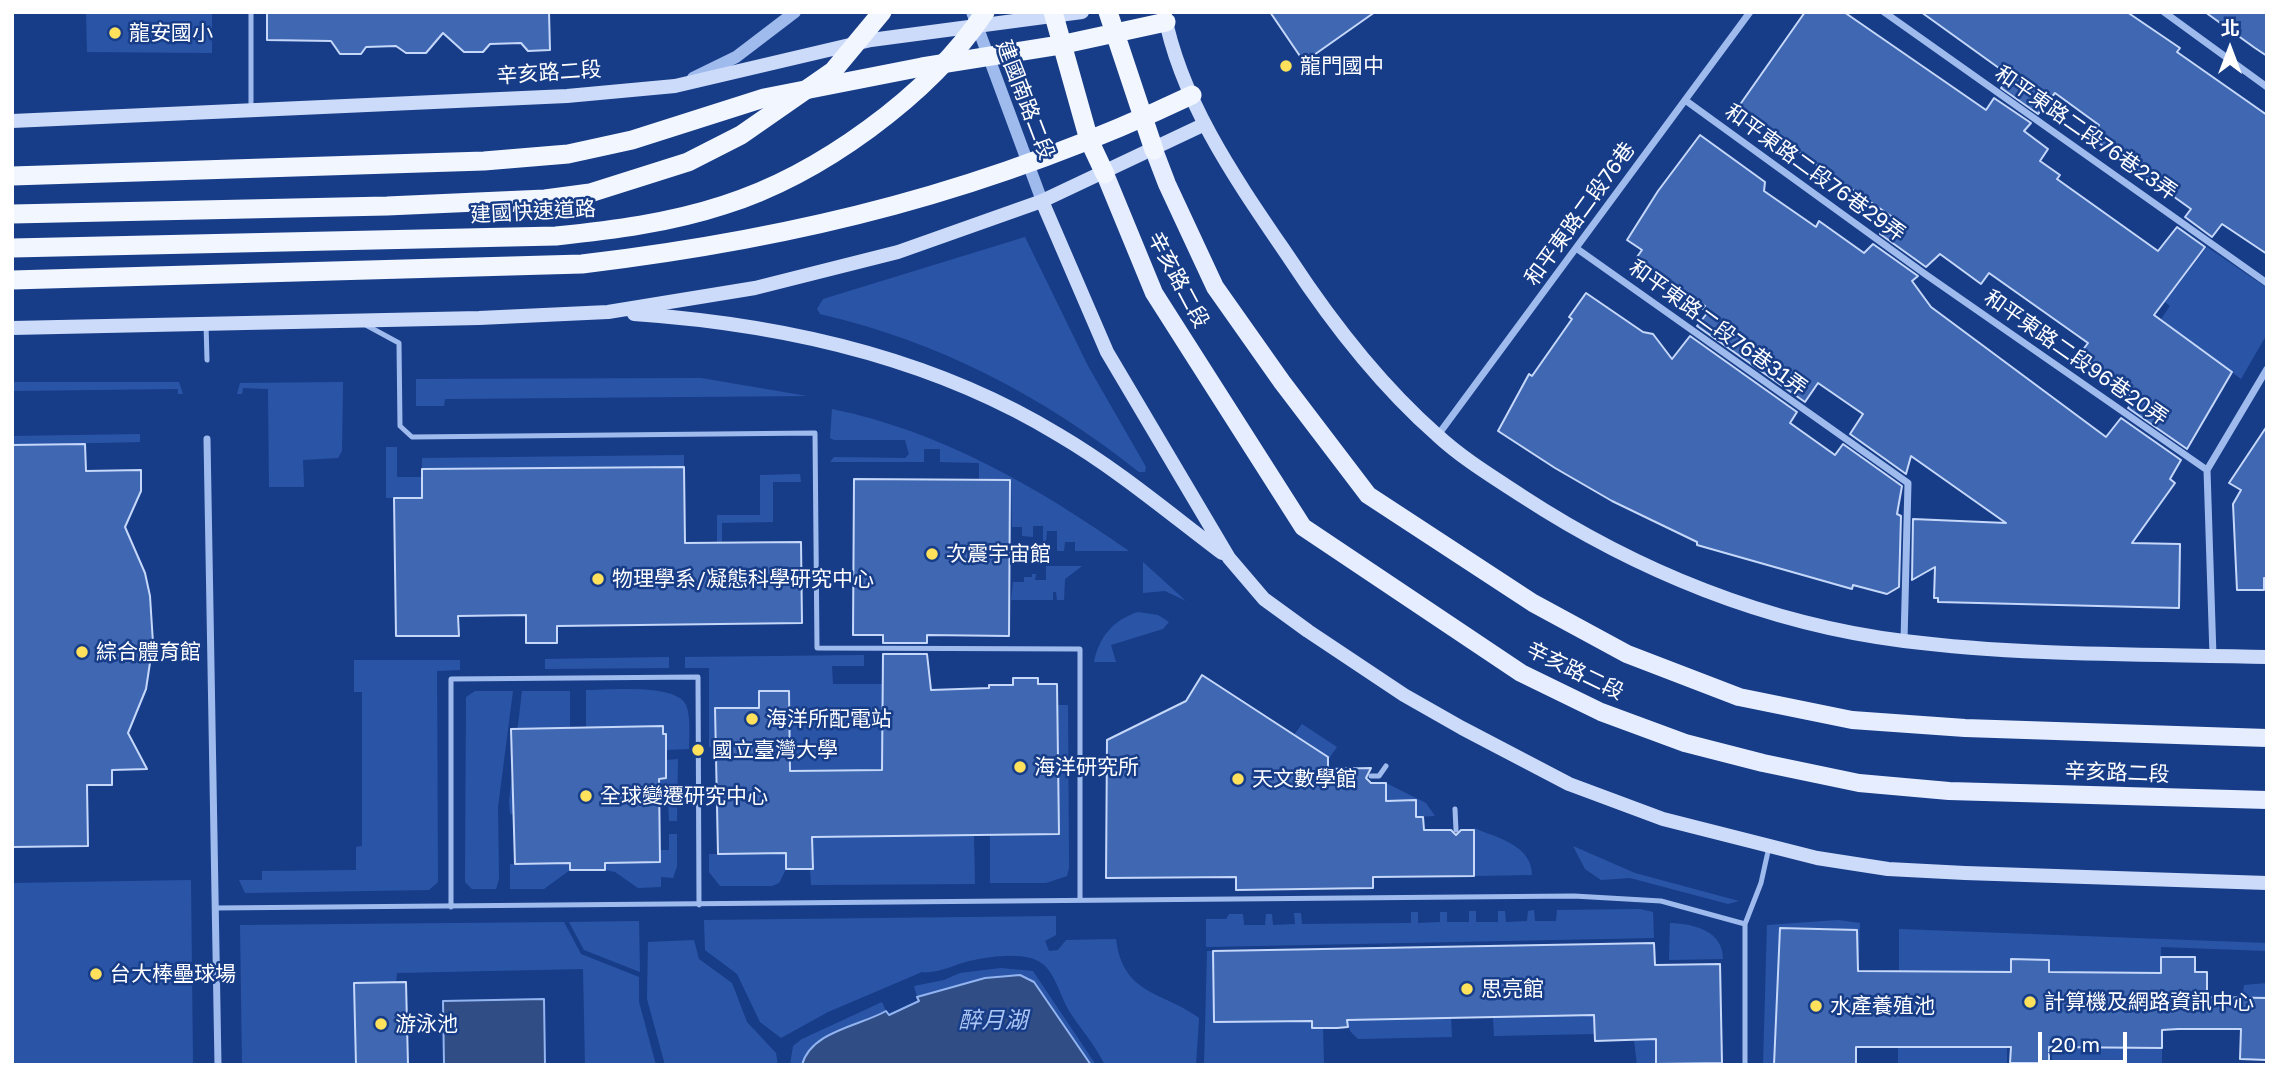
<!DOCTYPE html>
<html>
<head>
<meta charset="utf-8">
<style>
  body { margin:0 }
  #map { position:relative; width:2279px; height:1077px; overflow:hidden; background:#183d88; font-family:"Golos Text","Noto Sans TC",sans-serif }
  canvas { display:block }
  .frame { position:absolute; inset:0; border:14px solid #fff; pointer-events:none }
  .north { position:absolute; left:2195px; top:14px; width:70px; height:70px; -webkit-text-stroke:5px #183d88; paint-order:stroke; rotate:0deg; font-size:19px; font-weight:700; line-height:28px; text-align:center; color:#fff }
  .north::after { content:''; display:block; margin:auto; width:24px; height:32px; background:#fff; clip-path:polygon(50% 0,100% 100%,50% 72%,0 100%) }
  .scale { position:absolute; left:2038px; top:1032px; width:89px; height:32px; box-sizing:border-box; border:4px solid #fff; border-top:0; padding-left:9px; font-size:21px; line-height:24px; white-space:nowrap; color:#fff; -webkit-text-stroke:5px #183d88; paint-order:stroke }
</style>
</head>
<body>
<div id="map">
<canvas width="2279" height="1077"></canvas>
<div class="frame"></div>
<div class="north">北</div>
<div class="scale">20 m</div>
</div>
<script>
const ctx = document.querySelector('canvas').getContext('2d');
ctx.lineJoin = 'round';
function paint(path, color) {
  ctx.fillStyle = color;
  ctx.fill(path, 'evenodd');
}
function trace(path, color, width, dash) {
  ctx.strokeStyle = color;
  ctx.lineWidth = width;
  ctx.lineCap = dash ? 'butt' : 'round';
  ctx.setLineDash(dash || []);
  ctx.stroke(path);
}
function drawText(font, color, halo, rows, align = 'center') {
  ctx.font = font + ' "Golos Text","Noto Sans TC",sans-serif';
  ctx.lineWidth = 5;
  ctx.setLineDash([]);
  ctx.textBaseline = 'middle';
  ctx.strokeStyle = halo;
  ctx.fillStyle = color;
  for (const [text, x, y, turn = 0] of rows) {
    ctx.save();
    ctx.translate(x, y);
    ctx.rotate((+turn || 0) * Math.PI / 180);
    ctx.textAlign = isNaN(turn) ? turn : align;
    if (halo) ctx.strokeText(text, 0, 0);
    ctx.fillText(text, 0, 0);
    ctx.restore();
  }
}
paint(new Path2D(`
  M86 12H212V53L87 52Z
  M1025 237 1088 366 1146 467 1145 472H1139C1045 397 938 341 820 314L817 309 823 299Z
  M2207 247 2267 288V334L2241 379 2161 319 2170 306 2165 302Z
  M701 378 807 396 445 399 444 406H416V379Z
  M12 382H179L183 394H178V389L12 391Z
  M343 382 342 451 338 458 303 460 304 487H269L268 389 243 388 242 394H237L240 383Z
  M832 409C941 431 1039 488 1129 551H1075V542H1065L1064 551H1057V531H1047L1046 542H1043V526H1033V537L1022 536V527H1012L1011 479H979V463L940 462V449H924V462H830L834 457 905 458 909 454 905 440H834L830 438Z
  M140 434V442L12 445V436Z
  M386 447H397V477H422V498H386Z
  M684 455V467L422 469V458Z
  M800 474 801 482H773V522L722 523V543H717V515H760V475Z
  M1143 562 1186 601 1165 591 1143 593Z
  M1046 566H1082L1065 579 1064 600H1057L1056 592H1053V600H1011L1013 582H1024V577H1032V574H1036L1035 580H1046Z
  M1138 612 1158 615 1169 622 1163 629 1111 645 1116 662H1094C1099 637 1113 620 1138 612Z
  M864 655V666H832L833 684H883L882 736H931L982 787 974 835 975 884 811 885 810 869H786L779 883 772 886H720L709 872V854H717L716 748 709 747V668H685V657Z
  M669 657V668L545 669V659Z
  M354 660H460V670L437 671 438 882 429 890 245 893 239 880H262V871L356 870V847L362 846V692H354Z
  M586 690C606 690 677 683 686 705 691 717 689 737 689 749L666 750V760L678 759 677 821H669L668 802H659L660 850H669V834H677V866L673 878 661 877V887L638 888 615 872 605 870H570L544 889H510V864H515L514 814H510L509 801 522 691H570V728L586 727Z
  M475 691H513L498 807 499 879 496 889H472L465 882 466 697Z
  M1058 705H1068L1069 868 1067 876 1046 883H990V835L1059 834Z
  M1302 724 1337 747 1328 760V757L1294 735Z
  M1386 783 1426 803 1435 816 1416 817 1415 800 1386 801Z
  M1474 828C1497 838 1532 845 1532 875L1474 876Z
  M1573 846 1635 873 1739 901 1728 904 1630 878 1601 880 1585 869Z
  M191 880 193 1065H12V883Z
  M1640 909 1653 912 1654 938 1206 947V919H1226L1229 914H1243L1244 925H1265L1266 914H1272L1273 925 1295 924 1294 913H1301L1302 924 1411 923V912H1418V923L1440 922V912H1447V922H1469V911H1476V922H1498V911H1505L1506 922 1527 921 1528 911 1534 910 1535 921H1556L1557 910Z
  M1056 916V935L1045 941 1049 951 1058 950 1066 940 1116 939C1123 996 1163 991 1199 1018L1196 1065H1105C1095 1045 1081 1029 1069 1011 1061 997 1057 980 1047 968 1033 950 994 956 974 960 957 963 939 974 922 972L828 1012 781 1038 760 1022 737 974 705 950 704 920Z
  M1838 920 1860 923 1856 1065H1763L1767 925Z
  M639 921 640 972 584 950 569 922Z
  M564 922 581 954 639 977V1002L656 1065H585L583 969 397 973 396 982 355 983 356 1065H242L240 925Z
  M1670 923C1695 924 1723 931 1723 959L1669 960Z
  M1899 929 2267 943V951L2161 947V973L2049 972V960L2011 959V972L1899 971Z
  M694 940 699 959 732 983 747 1022 776 1053 778 1065H665L647 999 648 942Z
  M1207 951H1213L1214 1022 1312 1021V1027L1323 1028 1324 1065H1204Z
  M1001 968 1033 971 1096 1065H1091L1029 978C990 967 955 993 917 997L914 986 944 980 960 973Z
  M2267 983V998H2242L2244 985Z
  M882 1002 886 1011C860 1026 811 1031 802 1065H790L793 1046 802 1039Z
  M1655 1014 1656 1065H1637L1631 1015Z
  M1595 1015V1034L1494 1036 1493 1017Z
  M1451 1018 1452 1037 1358 1039 1350 1031 1347 1020Z
  M1898 1047H2007V1065H1898Z
  M2052 1047 2162 1048V1065H2052Z`), '#2a55a7');
const water = new Path2D(`
  M1020 975 1034 982 1091 1065H802C811 1031 860 1026 886 1011L889 1015 919 1001 917 997 985 978Z
  M544 999 545 1065H444L443 1001Z`);
paint(water, '#314d85');
trace(water, '#92b4f0', 2);
const building = new Path2D(`
  M267 12H549L550 50 528 51 521 43 490 44 483 52H464L443 33 426 53H406L396 46 366 47 361 54H340L331 41 267 40Z
  M1270 12H1375L1304 62Z
  M1805 12H1844L1986 110 1994 98 2031 123 2024 131 2048 149 2040 161 2060 175 2057 179 2158 251 2177 227 2205 247 2154 315 2232 372 2187 449 2128 408 2134 400 2079 355 2088 343 1989 273 1981 284 1940 254 1926 267 1880 234 1894 218 1819 167 1739 106Z
  M1921 12H2127L2180 48 2177 52 2267 115V254L2222 224 2212 237 2185 217 2191 209 2092 138 2099 125 2055 93 2038 114 2001 88 2010 76Z
  M2205 12H2267V56L2255 48Z
  M1700 135 1765 182 1764 191 1816 227 1819 221 1864 253 1873 244 1918 276 1912 281 1931 307 2106 437 2121 418 2181 460 2170 479 2175 483 2132 543 2180 544 2179 608 1938 602V598H1934L1935 567 1912 580 1913 519 2006 523 1911 456 1906 474 1850 434 1863 414 1818 383 1805 402 1697 326 1708 312 1703 309 1705 306 1637 257 1642 250 1627 240 1658 191Z
  M1586 293 1643 332 1653 334 1672 359 1690 336 1797 412 1790 423 1835 455 1843 444 1902 486 1897 514 1901 516 1899 587 1887 594 1853 585 1852 589 1697 545V542L1612 501 1555 468 1498 431 1529 374 1532 376 1572 319 1569 317Z
  M2267 426V578H2264V590H2237L2233 504 2241 490 2229 483Z
  M85 444 86 471 141 470V491L125 527 145 573 150 596 153 643 146 689 128 733 147 769 112 770V785H87L88 846 12 847V445Z
  M684 467 685 543 801 542 802 623 557 626V643H526V615L458 616 459 636H396L394 498H422V469Z
  M854 479 1010 480 1009 636 927 635V643H883V635H853Z
  M883 654H927L931 690 989 688V685H1013V678H1038V684H1057L1059 834 812 837 813 869H786V853L718 854 715 708H759V691H789L790 771 882 770Z
  M1202 675 1328 757V769L1371 768 1366 778 1371 783H1386V801L1416 800V817H1423L1424 830H1451L1456 835 1461 830H1474V876L1373 877V888L1236 890V877L1106 878 1107 740 1186 701Z
  M663 726V734H666V778L659 779 660 862 605 863V870H570V863L515 864 511 729Z
  M1780 928 1857 930 1858 971 2011 972V959L2049 960V972L2161 973V957H2195V972H2207V997L2267 998V1060L2240 1059 2241 1029H2178L2162 1030V1048L2049 1047V1063H2010L2011 1047H1856V1065H1774Z
  M1654 943 1655 965 1720 964 1722 1063 1656 1064V1039L1595 1041 1594 1015 1347 1020 1348 1027 1337 1028H1312V1021L1214 1022 1213 951Z
  M406 982 408 1065H356L354 983Z`);
paint(building, '#4067b2');
trace(building, '#c5d8fa', 2);
trace(new Path2D(`
  M251 107V12
  M206 324 207 360
  M364 324 399 343 400 426 412 437 815 433 817 648 1080 649V900
  M1371 776H1379L1386 766
  M1455 809 1456 830
  M451 907V679L698 677 699 905
  M215 908 1574 896 1661 901 1745 924V1065
  M1745 924 1761 883 1769 847`), '#9fbbee', 5);
trace(new Path2D(`
  M1884 12 2267 283
  M2164 12 2267 87
  M1685 100 1925 274 2207 470
  M1576 248 1908 483 1904 641
  M1438 435 1750 12
  M207 439 218 1065
  M2213 656 2207 470 2267 369`), '#9fbbee', 7);
trace(new Path2D(`
  M972 12 1042 201
  M693 78 736 57 795 12`), '#9fbbee', 12);
trace(new Path2D(`
  M1164 12C1181 103 1239 184 1290 259 1332 323 1379 384 1437 435 1463 459 1493 477 1522 496 1637 571 1767 624 1904 641 2024 656 2147 654 2267 657
  M12 121 567 96 675 86 871 40 1082 12
  M1042 201 1107 352 1229 558 1264 599 1308 631 1404 695 1462 728 1569 784 1663 819 1817 858 1888 869 1965 873 2267 883
  M634 314C782 324 931 357 1059 435 1117 469 1169 513 1222 553
  M12 328 479 318 608 312 755 288 898 252 1042 201 1205 124`), '#ccdbfa', 14);
trace(new Path2D(`
  M1154 150 1167 184 1215 287 1282 382 1368 495 1533 603 1627 654 1739 697 1852 720 1965 728 2267 738
  M1105 174 1154 293 1303 527 1521 673 1601 712 1685 743 1763 763 1859 783 1949 791 2267 800`), '#e6edff', 18);
trace(new Path2D(`
  M1053 12 1089 140 1105 174
  M1108 12 1154 150
  M12 176 484 161 568 154 632 140 764 98 922 67 1060 45 1166 22
  M12 280 582 264C801 238 992 190 1192 95`), '#f2f6ff', 19);
trace(new Path2D(`
  M12 214 387 206 545 199 590 193 688 162 741 135 833 71 882 12
  M12 248 556 236C613 230 669 223 724 205 819 175 929 96 985 12`), '#f2f6ff', 19);
for (const [x, y, r, color] of [
  [115,33,7,"#ffe15c"],
  [1286,66,7,"#ffe15c"],
  [932,554,7,"#ffe15c"],
  [598,579,7,"#ffe15c"],
  [82,652,7,"#ffe15c"],
  [752,719,7,"#ffe15c"],
  [698,750,7,"#ffe15c"],
  [1020,767,7,"#ffe15c"],
  [1238,779,7,"#ffe15c"],
  [586,796,7,"#ffe15c"],
  [96,974,7,"#ffe15c"],
  [1467,989,7,"#ffe15c"],
  [2030,1002,7,"#ffe15c"],
  [1816,1006,7,"#ffe15c"],
  [381,1024,7,"#ffe15c"]
]) {
  const dot = new Path2D();
  dot.arc(x, y, r, 0, 2 * Math.PI);
  ctx.fillStyle = color;
  ctx.fill(dot);
  trace(dot, '#183d88', 2.5);
}
drawText('21px', '#fff', '#183d88', [
  ["龍安國小",129,33],
  ["龍門國中",1300,66],
  ["次震宇宙館",946,554],
  ["物理學系/凝態科學研究中心",612,579],
  ["綜合體育館",96,652],
  ["海洋所配電站",766,719],
  ["國立臺灣大學",712,750],
  ["海洋研究所",1034,767],
  ["天文數學館",1252,779],
  ["全球變遷研究中心",600,796],
  ["台大棒壘球場",110,974],
  ["思亮館",1481,989],
  ["計算機及網路資訊中心",2044,1002],
  ["水產養殖池",1830,1006],
  ["游泳池",395,1024]
], 'left');
drawText('21px', '#fff', '#183d88', [
  ["辛亥路二段",549,73,-4],
  ["建國南路二段",1025,100,69],
  ["和平東路二段76巷23弄",2086,133,35],
  ["和平東路二段76巷29弄",1815,173,36],
  ["建國快速道路",533,212,-3],
  ["和平東路二段76巷",1580,214,-54],
  ["辛亥路二段",1178,280,62],
  ["和平東路二段76巷31弄",1718,328,36],
  ["和平東路二段96巷20弄",2076,358,35],
  ["辛亥路二段",1575,671,26],
  ["辛亥路二段",2117,773,2]
]);
drawText('italic 23px', '#abc5f5', '#183d88', [
  ["醉月湖",993,1021]
]);
</script>
</body>
</html>
